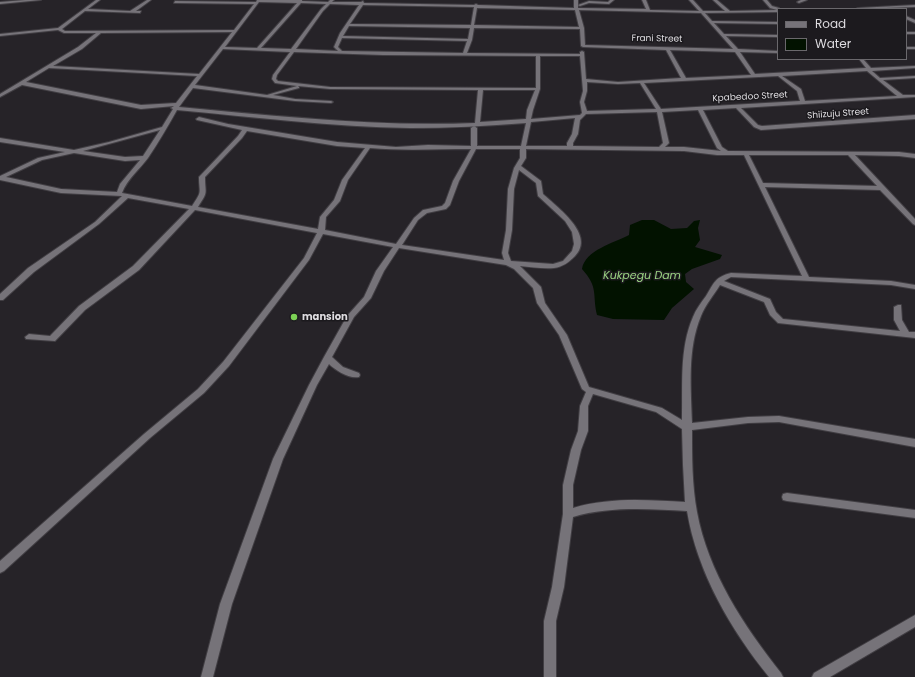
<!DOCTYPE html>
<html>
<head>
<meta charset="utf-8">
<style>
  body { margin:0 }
  #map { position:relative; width:915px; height:677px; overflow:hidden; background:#262328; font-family:Poppins,sans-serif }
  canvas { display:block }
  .legend { position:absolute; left:777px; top:8px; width:130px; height:52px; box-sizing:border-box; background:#1c1a1e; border:1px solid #6a686c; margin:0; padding:5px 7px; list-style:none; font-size:12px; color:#dedce0 }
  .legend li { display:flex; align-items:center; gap:8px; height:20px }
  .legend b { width:20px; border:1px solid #6a686c }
</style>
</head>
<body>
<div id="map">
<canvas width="915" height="677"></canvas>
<ul class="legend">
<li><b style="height:5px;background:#767379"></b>Road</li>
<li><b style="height:11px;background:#021200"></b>Water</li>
</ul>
</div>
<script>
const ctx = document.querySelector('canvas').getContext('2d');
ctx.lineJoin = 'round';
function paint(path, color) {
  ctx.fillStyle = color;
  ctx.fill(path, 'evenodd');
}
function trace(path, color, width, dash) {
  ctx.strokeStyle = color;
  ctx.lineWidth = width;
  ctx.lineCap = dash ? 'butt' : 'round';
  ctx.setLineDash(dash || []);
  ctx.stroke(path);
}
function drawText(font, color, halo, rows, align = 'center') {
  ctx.font = font + ' Poppins,sans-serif';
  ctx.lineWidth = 3;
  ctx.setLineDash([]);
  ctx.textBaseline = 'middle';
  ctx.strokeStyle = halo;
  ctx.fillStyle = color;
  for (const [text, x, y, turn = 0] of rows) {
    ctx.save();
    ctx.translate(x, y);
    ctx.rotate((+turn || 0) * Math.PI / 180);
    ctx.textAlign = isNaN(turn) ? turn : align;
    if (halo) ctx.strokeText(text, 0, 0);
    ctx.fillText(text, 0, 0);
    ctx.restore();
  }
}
paint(new Path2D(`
  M642 220H654L671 229 687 228 694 221 700 220 698 228 700 240 695 247 722 255 720 259 692 269 685 274 686 282 694 289 672 308 664 320 613 319 597 315C592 294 599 288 582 269 585 250 614 243 629 235L630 225Z`), '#021200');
const minor = new Path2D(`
  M25 0H41L0 4V2Z
  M96 0H100L88 9 130 11 147 0H151L136 11H141L140 13 85 11 62 29 65 31 234 30 254 4 174 3 175 1 256 2 257 0H302V1L328 2 330 0H334L332 2H361L363 1 364 3 474 5 476 4 478 5 574 8V0H578V8L646 9 642 0H646L650 10 699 11 689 0H693L703 11H725L713 0H717L730 11 777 10 770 8 763 0H767L772 6 779 8 778 9V12L705 13 712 21 778 22V24L714 23 724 34 778 35V37L726 36 738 49 778 51V53L740 52 755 74 866 68 859 59H863L871 68 915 66V68L872 71 880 78 915 76V78L883 80 903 95H915V97L741 108 758 125 762 126 915 115V119L761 130 754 127 736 108 703 110 722 147 728 151 899 152 915 154V158L899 156 855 155 915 219V225L913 224 880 190 765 187 809 277 891 281 915 285V289L891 285 731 277 724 281 770 299 776 312 783 319 900 331 894 320V307L898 305H901L902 320 909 332H915V338L778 323 770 315 764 302 720 285C714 295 705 305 701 316 687 349 691 388 692 423L748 417 779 416 915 439V447L779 422 748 423 692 430C692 457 692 485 697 512 708 572 744 626 781 673L783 677H769C731 630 697 572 687 511 650 509 609 506 573 517L564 587 556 621V677H544V621L552 587 563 514V485L571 450 578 431 580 406 586 392 582 389 559 335 537 303 533 288 514 269 506 265 399 248 384 271 371 298 354 317 332 357 343 367 359 373 360 375 359 377C349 379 335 370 329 364L317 385 283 459 232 604 213 677H201L220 604 273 459 309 385 324 357 347 316 364 297 376 271 393 247 323 234 309 260 229 366 204 393 150 438 4 571 0 573V561L144 434 198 389 223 362 304 258 317 233 195 210 139 270 85 310 55 341 26 339 25 337 29 334 50 336 79 306 133 266 189 209 128 198 99 224 34 272 3 300H0V294L28 268 95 222 122 196 61 193 0 180V176L38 158 65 152 0 142V138L74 150 109 142 162 127 173 109 171 108 174 106 141 109 22 85 0 97V94L78 47 96 33H64L58 30 0 36V34L58 28ZM259 2 297 3 257 48 225 47ZM301 3 326 4 321 9 291 49 261 48ZM330 4 359 5 340 33 334 47 338 51 296 49 323 11ZM363 5 474 7 471 25 350 24ZM477 8 575 10 579 27 474 25ZM579 10 701 13 733 49 585 45 584 28ZM349 26 470 28 468 39 343 36ZM474 28 580 29 581 46 583 47 666 50 681 78 618 82 586 79 584 52 582 51 580 52V54L467 53 472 40ZM232 32 199 74 53 66 82 49 101 33ZM342 38 467 41 463 53 342 51 338 47ZM223 49 290 52 273 75 272 79 275 83 297 86 267 95 195 85ZM670 50 735 52 751 75 686 78ZM294 52 383 55 536 56V88L330 87 278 81 276 79 277 75ZM540 56H580L583 91 580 102 582 113 580 115 531 119 533 110 540 89ZM49 68 197 76 176 103 141 105 26 82ZM867 71 897 96 805 101 801 89 782 76ZM778 76 797 91 800 101 661 109 644 83ZM587 82 618 84 640 83 656 109 587 111 584 102 587 91ZM298 86 330 89 478 90 475 123C376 127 277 116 179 107L193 88 295 101 331 103 333 102 331 101 295 99 273 95 299 88V87ZM483 90H535L527 110 526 119 480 122ZM177 110C255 117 333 127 410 128 449 128 487 126 526 123L521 146H477V128L474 126 471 128V146L428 145 396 147 337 142 228 124 199 117 196 119 197 120 242 130 238 136 199 177C199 194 203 190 192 206L122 193C127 179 140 169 148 158 158 143 168 126 177 110ZM698 110 717 148 721 151 684 147H665L669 143 662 112ZM657 112 663 143 659 147 573 146V143L578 134 580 120 586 114ZM575 118 572 134 567 143V146H526L531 122ZM160 130 143 156 125 157 83 151ZM247 131 337 146 365 148 342 180 334 200 320 217 318 229 198 207C209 190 205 195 205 177L242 138ZM370 148C403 151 437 149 471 149L453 181 445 203 442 206 423 210 414 218 396 244 325 230 326 217 340 201 348 180ZM476 149H520V158L514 168 508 189 506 230 502 253 504 260 402 245 418 220 427 213 446 209 450 205 459 181ZM526 149 684 151 717 155H744L802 276 731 273C715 277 714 283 706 296 701 303 696 309 693 317 679 349 683 386 682 420L662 408 589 387 567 335 545 303 541 287 520 266C531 267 543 269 554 268 563 267 569 262 575 256 596 235 557 207 543 194L541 181 521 166 526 158ZM74 153 125 161 140 160 120 184 117 192 61 189 6 177 42 160ZM749 155H848L877 186 763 183ZM519 170 536 183 538 196 565 221 572 232 574 244 572 251 563 261 553 264 511 261 508 253 512 230 514 189ZM593 394 656 412 682 429 683 465 685 502C649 500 609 497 573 508V485L581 450 588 431V406Z
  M610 0H614L609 4 589 3 580 6 578 5 589 1 608 2Z
  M801 0H807L799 3 797 2Z
  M915 5V7L856 9 858 8Z
  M906 16 915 20V23L906 19Z
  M906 32H915V34H906Z
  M906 47H915V49H906Z
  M787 493 915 510V518L787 501 783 500 782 497 783 494Z
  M915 615V627L830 677H812L814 673Z`);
trace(minor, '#413e43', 2);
paint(minor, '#767379');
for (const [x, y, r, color] of [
  [294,317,4,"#7cd155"]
]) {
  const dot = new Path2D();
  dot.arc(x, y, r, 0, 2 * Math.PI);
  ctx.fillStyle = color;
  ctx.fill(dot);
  trace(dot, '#1c1a1e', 1.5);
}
drawText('9px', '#dedce0', '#1c1a1e', [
  ["Frani Street",657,39,1],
  ["Kpabedoo Street",750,97,-3],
  ["Shiizuju Street",838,114,-4]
]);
drawText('bold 10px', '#dedce0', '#1c1a1e', [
  ["mansion",302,317]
], 'left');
drawText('italic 11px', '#9bd583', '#1c1a1e', [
  ["Kukpegu Dam",642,276]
]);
</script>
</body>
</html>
